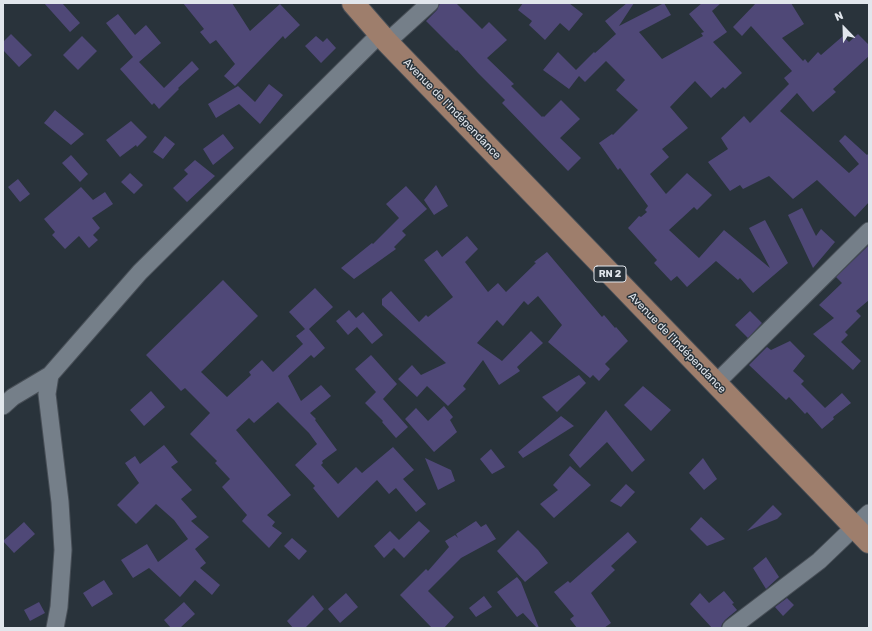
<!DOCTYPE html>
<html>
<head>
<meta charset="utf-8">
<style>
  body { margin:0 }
  #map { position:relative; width:872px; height:631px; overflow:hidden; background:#29333b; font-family:Rubik,sans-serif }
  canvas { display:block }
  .frame { position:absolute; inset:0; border:4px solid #e1e6ec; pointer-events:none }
  .north { position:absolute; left:824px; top:8px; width:40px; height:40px; -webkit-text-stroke:3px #29333b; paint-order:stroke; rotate:337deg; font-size:11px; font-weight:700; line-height:16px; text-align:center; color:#e1e6ec }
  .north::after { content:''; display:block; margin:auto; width:14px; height:18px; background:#e1e6ec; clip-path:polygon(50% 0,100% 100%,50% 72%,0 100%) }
</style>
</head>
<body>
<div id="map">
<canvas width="872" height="631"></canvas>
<div class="frame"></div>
<div class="north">N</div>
</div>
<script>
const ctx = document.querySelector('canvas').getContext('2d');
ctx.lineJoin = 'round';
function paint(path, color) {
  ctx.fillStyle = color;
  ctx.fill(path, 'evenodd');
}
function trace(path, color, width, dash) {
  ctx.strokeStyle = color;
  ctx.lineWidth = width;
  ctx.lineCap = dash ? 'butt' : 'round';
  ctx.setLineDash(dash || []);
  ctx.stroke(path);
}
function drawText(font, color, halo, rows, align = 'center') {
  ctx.font = font + ' Rubik,sans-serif';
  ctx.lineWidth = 3;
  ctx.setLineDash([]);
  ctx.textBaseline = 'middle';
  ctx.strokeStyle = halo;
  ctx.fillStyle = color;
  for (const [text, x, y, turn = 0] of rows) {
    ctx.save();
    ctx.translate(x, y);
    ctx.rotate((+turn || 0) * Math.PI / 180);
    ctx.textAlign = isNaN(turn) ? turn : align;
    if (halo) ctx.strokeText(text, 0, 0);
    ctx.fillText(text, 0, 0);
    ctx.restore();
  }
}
paint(new Path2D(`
  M44 3H62L80 23 70 32Z
  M183 3H232L250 31 280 4 300 25 285 39 283 36 235 86 224 76 235 64 216 40 210 44 200 32 204 29Z
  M440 3H456L482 29 489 22 507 40 487 58 514 84 511 86 542 117 543 116 544 117 561 100 580 119 560 138 581 158 568 171 502 103 505 100 478 73 457 50 456 51 426 21 437 10Z
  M523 3H569L583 14 569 31 560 23 545 40 529 25 532 21 518 10Z
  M627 3H634L619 26 664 3 671 15 639 32 662 59 703 36 701 33 704 32 689 14 702 3H721L712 11 727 32 713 42 742 73 725 89 723 87 711 98 695 81 670 107 688 128 662 149 669 157 650 174 666 194 687 173 712 195 697 210 694 207 669 230 699 258 724 230 770 268 749 228 765 220 788 263 753 293 740 278 738 280 716 261 687 287 677 276 671 281 654 263 657 260 628 228 639 216 641 217 647 212 645 210 648 206 620 168 618 170 599 143 612 134 613 135 638 110 616 90 625 80 606 61 585 82 579 76 569 89 543 70 558 52 576 70 594 52 595 53 616 34 605 21Z
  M756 3H791L804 24 782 38 803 61 805 59 808 63 818 52 821 55 843 36 849 42 858 34 869 45V56L833 89 836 92 813 112 797 93 780 111 849 173 859 164 839 141 845 135 867 155 869 153V202L855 217 817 180 793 199 769 176 743 189 740 185 730 191 708 162 728 149 721 138 744 116 750 123 789 84 784 78 792 71 751 26 742 36 733 27Z
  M118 14 135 35 146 25 161 43 139 62 164 88 192 61 199 69 178 88 179 89 159 109 154 103 152 105 120 69 133 57 106 23Z
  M11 34 32 55 19 67 3 50V42Z
  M82 36 97 51 78 70 63 55Z
  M316 36 323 42 327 38 336 48 321 63 305 46Z
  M269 84 283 95 260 124 239 104 216 118 208 104 238 86 255 102Z
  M55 110 84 134 71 145 44 123Z
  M131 121 147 137 137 147 136 145 120 157 106 140Z
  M223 134 234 148 213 165 203 149Z
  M165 136 175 144 163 159 153 152Z
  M71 155 88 174 80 182 62 163Z
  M195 160 215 176 187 202 173 188 188 174 184 170Z
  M130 173 143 185 134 194 121 182Z
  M18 179 30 194 20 202 8 187Z
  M436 185 448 206 434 215 424 200Z
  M406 186 427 209 402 231 406 235 394 247 396 249 354 279 341 268 372 243 373 244 399 218 386 204Z
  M81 187 93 200 105 192 113 204 92 218 100 228 93 235 98 240 89 248 79 236 65 249 52 235 55 232 44 219Z
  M802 208 816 236 821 229 835 242 813 268 788 215Z
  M467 236 478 249 465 262 488 292 498 283 506 292 536 263 534 262 547 252 602 317 604 315 615 328 616 327 628 341 605 364 610 369 599 381 593 375 590 378 548 342 562 325 538 296 528 305 524 301 503 326 497 320 477 343 502 361 531 331 543 343 517 367 520 371 499 385 483 360 463 386 466 389 448 406 427 386 417 397 398 379 412 365 421 375 446 363 382 305V299L391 291 419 322 426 315 428 317 453 297 424 260 437 250 442 257Z
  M869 245V300L856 311 861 316 845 332 848 335 841 342 861 361 853 370 813 334 834 318 819 305 842 283 836 277Z
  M223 280 258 316 201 372 227 397 251 375 249 372 262 360 273 372 303 344 296 336 305 329 289 312 315 288 333 307 309 329 325 348 314 358 311 355 288 376 301 401 321 385 331 396 310 413 316 419 315 420 337 450 322 461 323 463 321 465 338 484 356 467 362 473 393 447 414 470 403 479 426 504 416 512 396 488 389 494 377 480 338 518 313 488 315 486 295 465 317 444 309 433 278 402 254 423 249 418 236 430 291 495 267 515 275 522 272 526 282 533 269 548 242 521 247 515 222 487 230 479 215 463 217 461 190 434 210 413 185 388 181 391 146 355Z
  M349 310 356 318 363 312 383 335 372 344 357 327 348 335 336 321Z
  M750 311 762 323 748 338 735 325Z
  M790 341 805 356 793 371 804 381 801 384 825 408 842 393 851 403 833 417 834 419 822 429 807 412 805 414 789 397 786 400 749 365 767 347 771 350Z
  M371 355 397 384 383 399 408 427 396 438 382 422 383 421 365 403 376 392 355 369Z
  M579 375 586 383 557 412 542 397Z
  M643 386 671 410 651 431 624 405Z
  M151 391 165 407 144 426 130 410Z
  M444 406 453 417 450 420 457 432 434 452 405 419 416 408 428 421Z
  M606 410 645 460 632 472 607 442 580 468 569 455Z
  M561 416 574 426 523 458 518 452Z
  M164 445 178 462 171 467 192 490 181 499 197 517 191 521 209 537 195 549 206 563 200 568 220 585 212 595 195 580 180 597 149 568 133 578 121 560 147 544 158 562 188 539 174 520 156 504 136 524 117 505 139 483 125 463 135 456 140 464Z
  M491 449 505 467 492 474 480 459Z
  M425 458 451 470 455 481 438 490Z
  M703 458 717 479 704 490 689 473Z
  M570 466 591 485 554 518 540 504 558 490 553 485Z
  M626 484 635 492 621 507 610 501Z
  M773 505 782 514 777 519 747 531Z
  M701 517 725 539 707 546 690 529Z
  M419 521 430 531 404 558 394 548 384 558 374 546 390 531 399 540Z
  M476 521 481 527 486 524 496 539 461 558 428 591 454 617 444 628H432L400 595 426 569 428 571 449 547 445 541 455 535 458 538 456 534Z
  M24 522 35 534 14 553 3 541Z
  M518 530 538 550 548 563 525 582 497 551Z
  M628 532 637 542 611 566 615 570 591 593 611 623 604 628H577L570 619 574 616 554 592 568 581 570 583Z
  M292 538 307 551 299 560 284 546Z
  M766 557 779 577 766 589 753 568Z
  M517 577 521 582 539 628H537L523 613 517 617 497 592Z
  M104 580 113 594 92 607 83 593Z
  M724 591 734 603 732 604 737 610 725 620 722 624 721 628H712L690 604 700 593 709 603Z
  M346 593 358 607 340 623 328 609Z
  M313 595 324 609 305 628H293L287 621Z
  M484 596 492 607 476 617 469 608Z
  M787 598 794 605 783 616 775 607Z
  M39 602 45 613 30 621 24 610Z
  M184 602 195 614 180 628H171L164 620Z`), '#4f4877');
const minor = new Path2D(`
  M387 42 430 3
  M50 375 47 394 60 502 63 550 59 607 55 628
  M716 383 869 231
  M3 406 13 397 50 375 140 272 380 34
  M731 628 819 561 869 513`);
const major = new Path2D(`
  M353 3 387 42 869 542`);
trace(minor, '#484f57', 19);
trace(major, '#484f57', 24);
trace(minor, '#757f89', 17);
trace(major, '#9e7e6c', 22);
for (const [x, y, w] of [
  [610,274,32]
]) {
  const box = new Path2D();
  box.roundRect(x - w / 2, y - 8, w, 16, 3);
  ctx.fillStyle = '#29333b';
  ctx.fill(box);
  trace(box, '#e1e6ec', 1);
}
drawText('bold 10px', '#e1e6ec', null, [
  ["RN 2",610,274]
]);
drawText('11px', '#e1e6ec', '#29333b', [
  ["Avenue de l'Indépendance",452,109,46],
  ["Avenue de l'Indépendance",677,343,46]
]);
</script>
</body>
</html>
